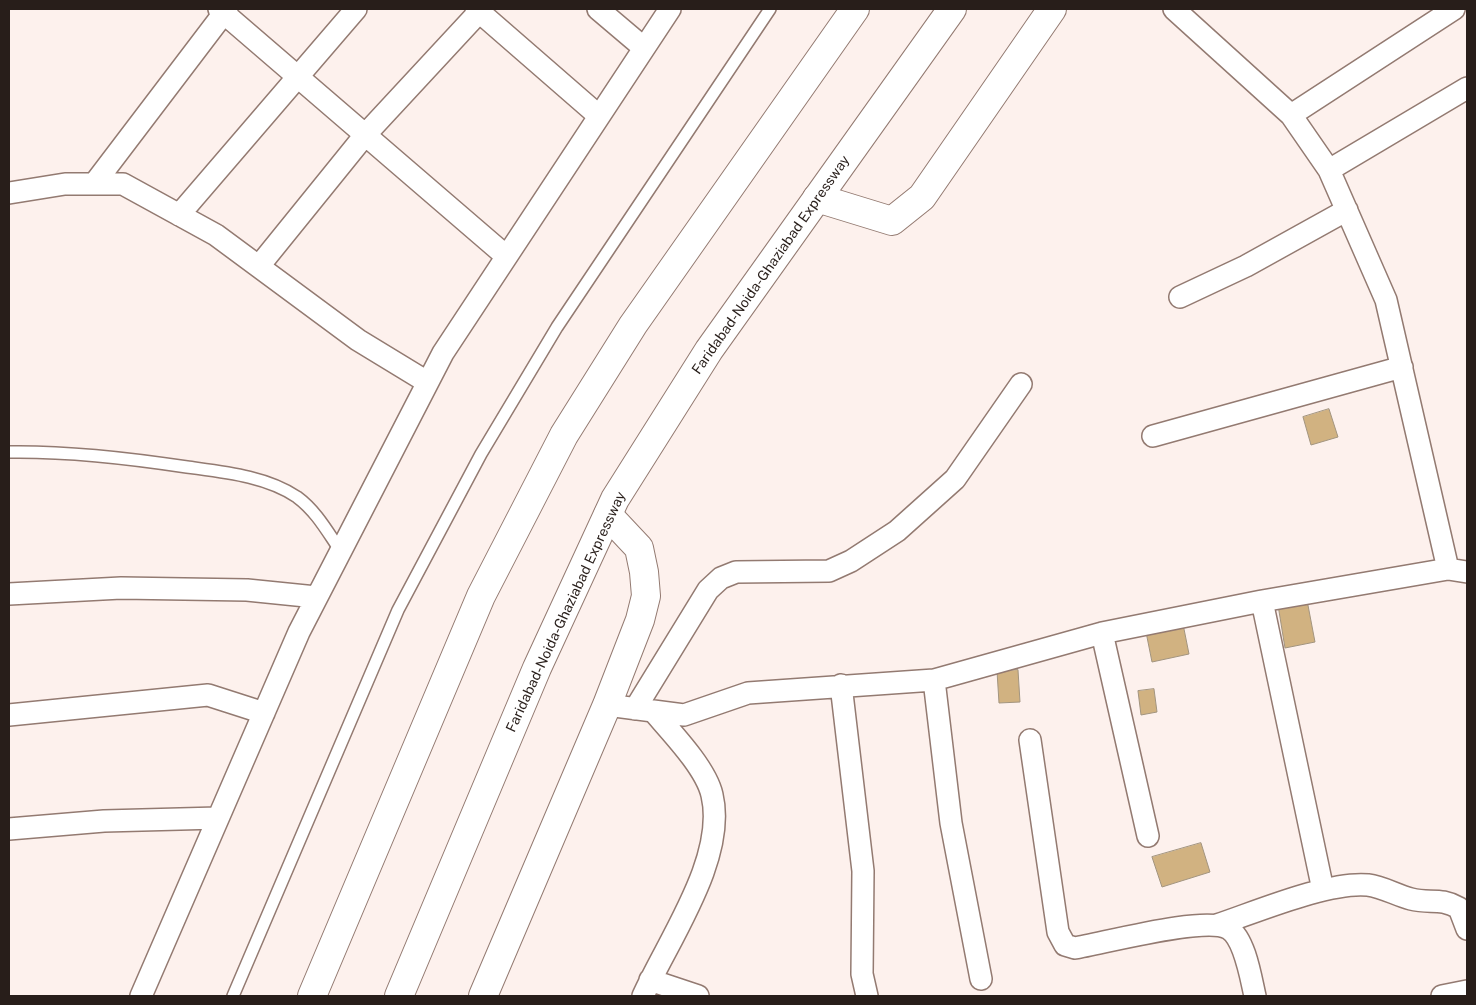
<!DOCTYPE html>
<html>
<head>
<meta charset="utf-8">
<style>
  body { margin:0 }
  #map { position:relative; width:1476px; height:1005px; overflow:hidden; background:#fdf1ed; font-family:"Public Sans",sans-serif }
  canvas { display:block }
  .frame { position:absolute; inset:0; border:10px solid #281e1a; pointer-events:none }
</style>
</head>
<body>
<div id="map">
<canvas width="1476" height="1005"></canvas>
<div class="frame"></div>
</div>
<script>
const ctx = document.querySelector('canvas').getContext('2d');
ctx.lineJoin = 'round';
function paint(path, color) {
  ctx.fillStyle = color;
  ctx.fill(path, 'evenodd');
}
function trace(path, color, width, dash) {
  ctx.strokeStyle = color;
  ctx.lineWidth = width;
  ctx.lineCap = dash ? 'butt' : 'round';
  ctx.setLineDash(dash || []);
  ctx.stroke(path);
}
function drawText(font, color, halo, rows, align = 'center') {
  ctx.font = font + ' "Public Sans",sans-serif';
  ctx.lineWidth = 4;
  ctx.setLineDash([]);
  ctx.textBaseline = 'middle';
  ctx.strokeStyle = halo;
  ctx.fillStyle = color;
  for (const [text, x, y, turn = 0] of rows) {
    ctx.save();
    ctx.translate(x, y);
    ctx.rotate((+turn || 0) * Math.PI / 180);
    ctx.textAlign = isNaN(turn) ? turn : align;
    if (halo) ctx.strokeText(text, 0, 0);
    ctx.fillText(text, 0, 0);
    ctx.restore();
  }
}
const building = new Path2D(`
  M1329 409 1338 437 1311 445 1303 417Z
  M1307 600 1315 642 1285 648 1278 605Z
  M1183 624 1189 654 1152 662 1146 632Z
  M1018 670 1020 702 999 703 997 671Z
  M1154 689 1157 712 1141 715 1138 691Z
  M1201 843 1210 872 1162 887 1152 857Z`);
paint(building, '#d1b281');
trace(building, '#a2947f', 1);
const lane = new Path2D(`
  M9 452C69 451 128 458 187 467 223 472 266 476 297 497 316 511 327 531 340 550
  M233 996 398 610 481 454 557 327 770 9`);
const street = new Path2D(`
  M219 9 506 256
  M476 9 599 116
  M598 9 644 48
  M1174 9 1291 115 1329 170 1386 300 1448 569
  M1291 115 1454 9
  M1329 170 1467 88
  M94 184 227 9
  M9 193 65 184H123L216 235 358 340 427 382
  M179 215 356 9
  M259 266 365 135 480 11
  M1180 297 1246 266 1347 210
  M1153 436 1402 367
  M9 594 121 588 247 590 316 597
  M1262 601 1323 890
  M1102 633 1148 836
  M934 680 951 823 981 979
  M841 685 863 871 862 974 867 996
  M607 705 684 715 748 693 934 680 1102 633 1262 601 1448 569 1467 572
  M635 709 708 590 721 578 736 572 829 571 851 561 897 531 955 479 1021 384
  M9 715 208 695 264 713
  M1030 740 1058 932 1065 945 1075 948C1105 943 1207 915 1229 929 1245 939 1251 979 1255 996
  M9 829 104 821 218 818
  M1217 925C1256 912 1329 881 1368 885 1383 887 1396 895 1411 899 1430 904 1440 897 1459 908L1467 929
  M650 980 698 996
  M141 996 299 632 443 353 670 9
  M643 996C668 940 727 858 712 795 706 768 671 732 653 711
  M1442 996 1467 991`);
const secondary = new Path2D(`
  M817 198 892 221 922 197 1052 9
  M483 996 607 705 640 620 646 596 644 572 639 548 608 515`);
const primary = new Path2D(`
  M312 996 481 596 564 435 633 325 855 9
  M399 996 537 668 615 499 709 350 952 9`);
trace(lane, '#937a71', 14);
trace(street, '#937a71', 24);
trace(secondary, '#937a71', 30);
trace(primary, '#937a71', 30);
trace(lane, '#fff', 11);
trace(street, '#fff', 21);
trace(secondary, '#fff', 28);
trace(primary, '#fff', 28);
drawText('14px', '#281e1a', '#fff', [
  ["Faridabad-Noida-Ghaziabad Expressway",771,265,-55],
  ["Faridabad-Noida-Ghaziabad Expressway",566,612,-65]
]);
</script>
</body>
</html>
